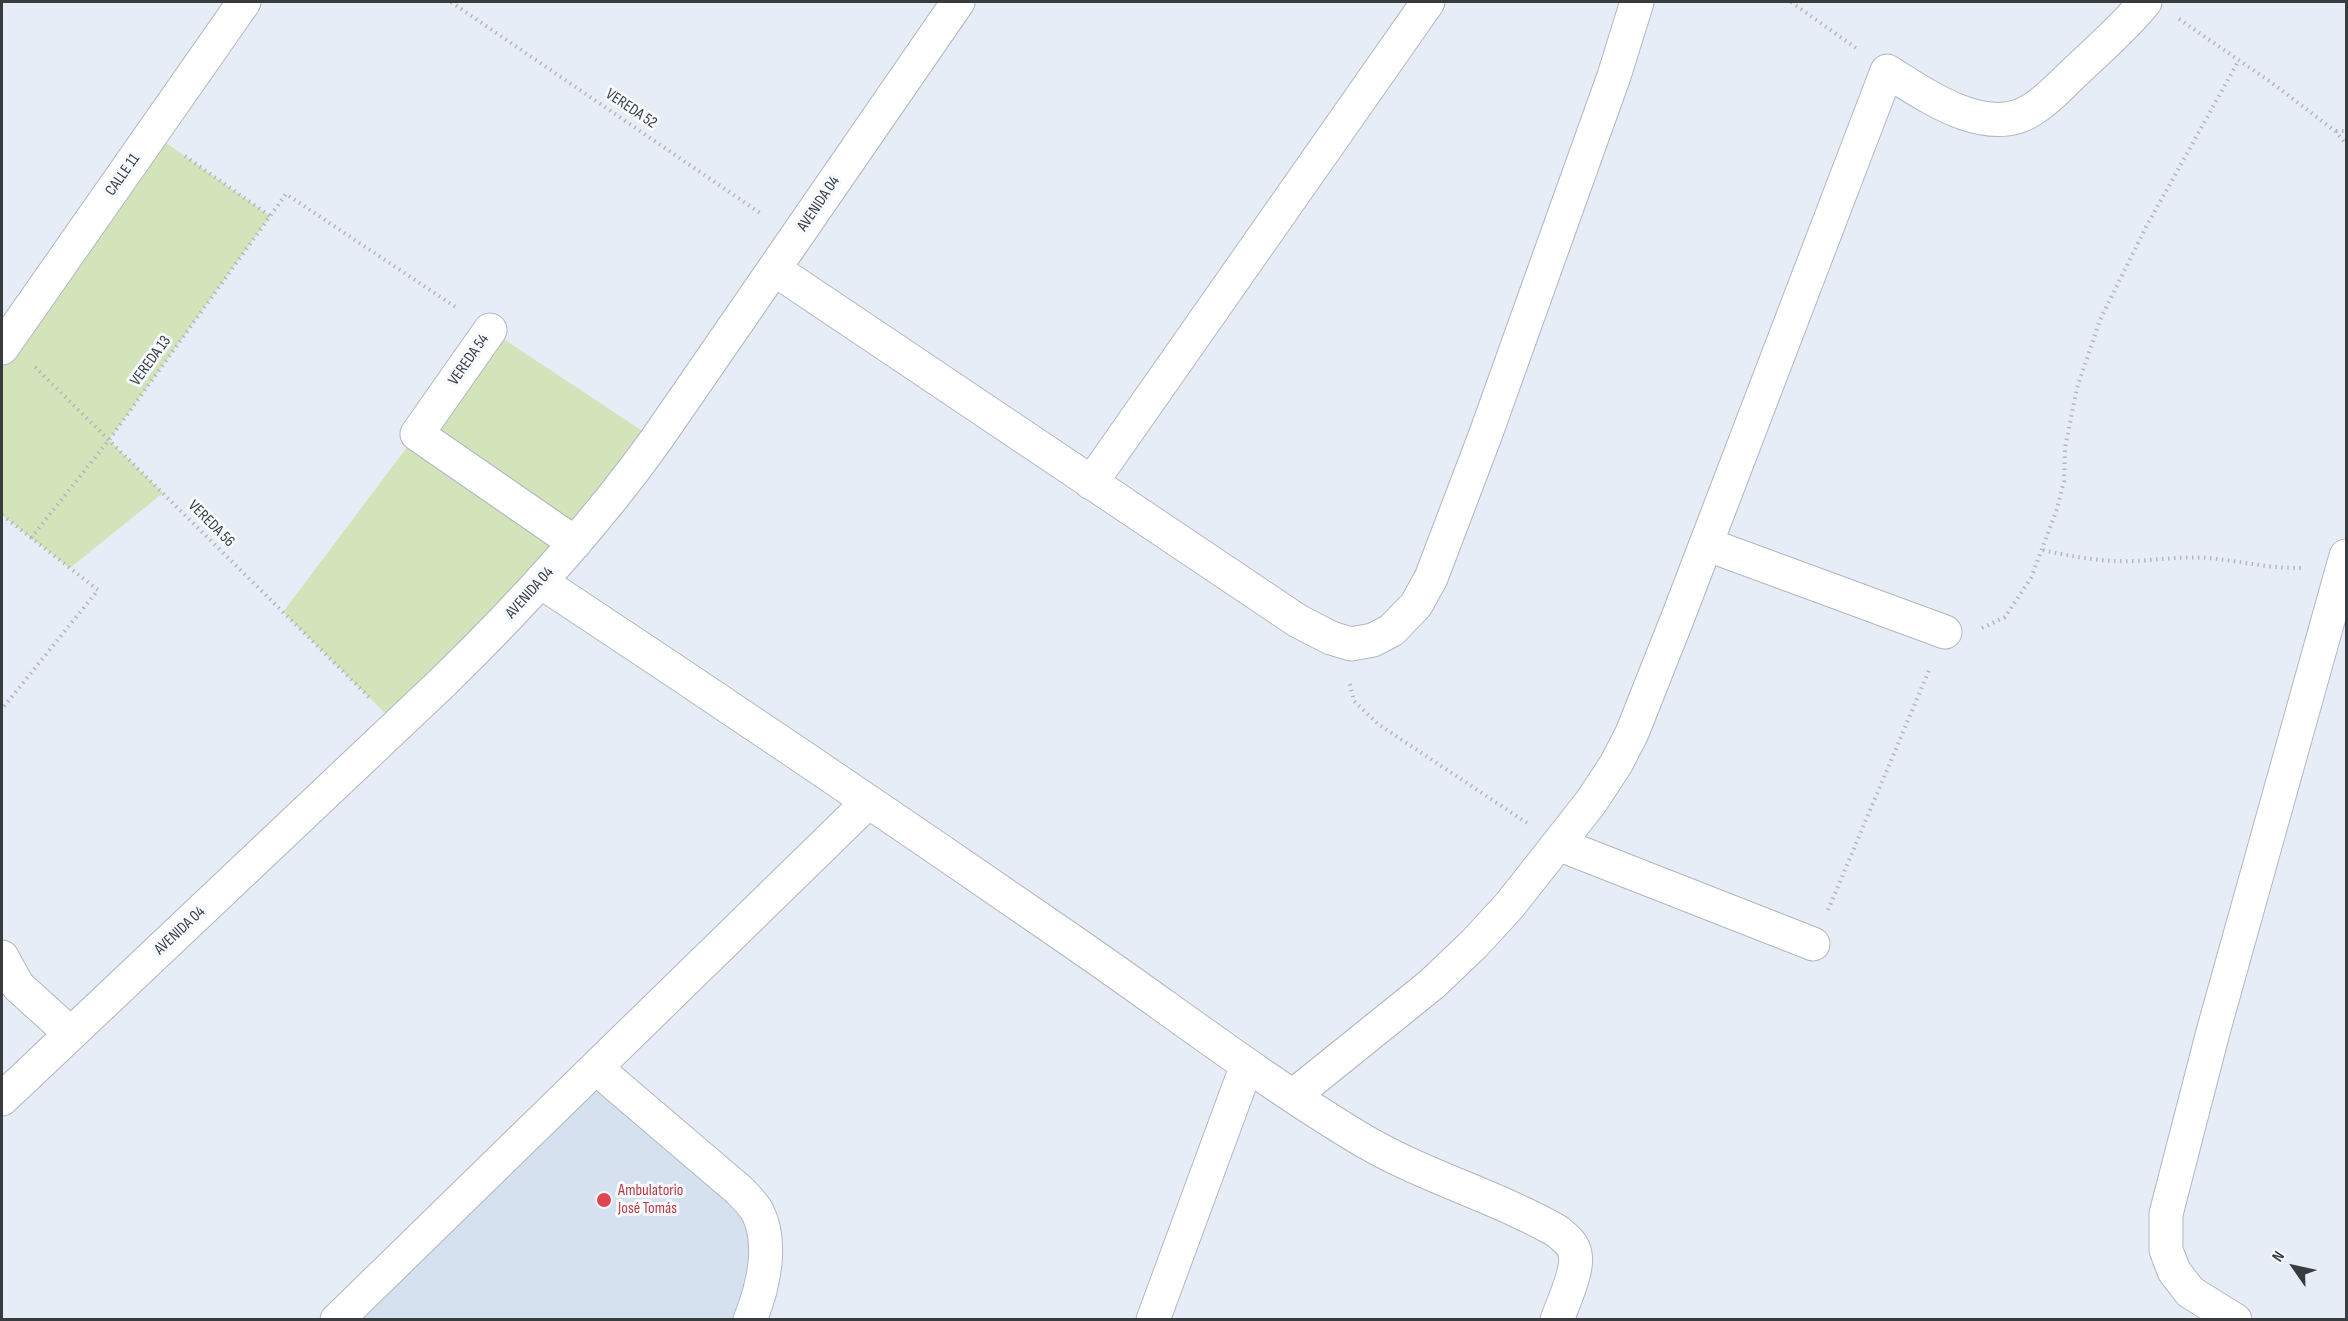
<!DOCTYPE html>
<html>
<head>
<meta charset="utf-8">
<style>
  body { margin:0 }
  #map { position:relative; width:2348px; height:1321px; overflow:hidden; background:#e7edf6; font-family:"Sofia Sans Condensed",sans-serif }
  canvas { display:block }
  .frame { position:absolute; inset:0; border:3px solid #393c3f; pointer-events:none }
  .north { position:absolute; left:2264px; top:1237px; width:60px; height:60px; -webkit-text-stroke:4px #f7fafe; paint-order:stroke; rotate:304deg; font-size:16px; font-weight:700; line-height:24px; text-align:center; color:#393c3f }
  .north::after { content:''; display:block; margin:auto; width:21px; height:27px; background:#393c3f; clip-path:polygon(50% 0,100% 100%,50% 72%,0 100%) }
</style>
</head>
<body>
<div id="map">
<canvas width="2348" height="1321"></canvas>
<div class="frame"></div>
<div class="north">N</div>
</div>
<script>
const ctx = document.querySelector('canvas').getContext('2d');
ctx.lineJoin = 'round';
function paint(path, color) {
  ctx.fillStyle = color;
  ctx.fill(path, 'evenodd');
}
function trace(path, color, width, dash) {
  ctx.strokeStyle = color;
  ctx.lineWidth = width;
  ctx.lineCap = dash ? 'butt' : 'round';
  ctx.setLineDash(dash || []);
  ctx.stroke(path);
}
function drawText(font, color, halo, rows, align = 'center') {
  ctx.font = font + ' "Sofia Sans Condensed",sans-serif';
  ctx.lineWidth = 6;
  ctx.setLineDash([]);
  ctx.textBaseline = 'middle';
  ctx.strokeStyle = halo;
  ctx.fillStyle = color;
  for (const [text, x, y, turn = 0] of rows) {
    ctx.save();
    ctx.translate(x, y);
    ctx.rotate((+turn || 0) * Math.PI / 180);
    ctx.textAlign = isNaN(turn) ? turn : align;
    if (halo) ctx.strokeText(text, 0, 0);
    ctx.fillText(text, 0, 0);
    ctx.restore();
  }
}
paint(new Path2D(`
  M596 1068 756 1211 750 1319 337 1320Z`), '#d6e1f0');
paint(new Path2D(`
  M152 133 270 216 109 440 163 493 70 568 2 515V348Z
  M490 330 656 440 397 725 283 612 417 434Z`), '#d3e4bb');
const minor = new Path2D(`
  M774 269 1298 621 1331 638 1351 644 1373 640 1392 630 1416 605 1431 578 1485 436 1614 76 1637 2
  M490 330 417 434 575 543
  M2 348 244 2
  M1091 483 1428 2
  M1706 544 1945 632
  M541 582C718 699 894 818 1069 939 1164 1004 1255 1075 1354 1135 1418 1175 1492 1194 1557 1231 1565 1238 1573 1243 1575 1254 1579 1270 1563 1303 1557 1320
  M1558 844 1813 944
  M2 957 18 986 71 1034
  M596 1068 739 1190C745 1196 752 1203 757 1211 774 1243 763 1288 750 1320
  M1293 1096 1432 984 1474 944 1509 906 1558 844 1591 802 1616 764 1632 733 1678 617 1887 71C1926 95 1987 140 2033 109 2048 100 2061 85 2074 73 2098 50 2124 28 2145 2
  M2 1099 443 682C520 607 593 528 656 440L958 2
  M337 1320 868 802
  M1153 1320 1247 1065
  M2235 1320 2190 1292 2174 1271 2166 1250V1214L2213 1032 2346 556`);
trace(minor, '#b1b7c0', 35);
trace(new Path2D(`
  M451 2 763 215
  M1791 2 1856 48
  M2179 19 2272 83 2335 131 2346 144
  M2336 131H2346
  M185 156 270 216
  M35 367 369 697
  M2 515 98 590 2 709
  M31 538 109 440 286 194 457 308
  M2043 550C2073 557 2102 562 2134 561 2159 560 2183 556 2208 558 2240 561 2271 569 2304 568
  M1982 628 2005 617 2031 578 2057 509 2064 481 2065 448 2077 388 2100 320 2146 227 2239 60
  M1350 684 1354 701 1378 724 1527 823
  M1828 910 1930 668`), '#b2b7be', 4, [1.5, 4.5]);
trace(minor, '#fff', 33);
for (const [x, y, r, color] of [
  [604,1200,8,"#e0444e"]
]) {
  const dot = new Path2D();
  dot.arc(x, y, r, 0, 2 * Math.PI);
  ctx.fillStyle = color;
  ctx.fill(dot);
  trace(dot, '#f7fafe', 2);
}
drawText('16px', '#393c3f', '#f7fafe', [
  ["VEREDA 52",631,109,34],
  ["CALLE 11",123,175,-55],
  ["AVENIDA 04",819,204,-56],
  ["VEREDA 54",469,360,-55],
  ["VEREDA 13",151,361,-54],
  ["VEREDA 56",211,524,45],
  ["AVENIDA 04",530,593,-48],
  ["AVENIDA 04",180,931,-43]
]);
drawText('16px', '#be3a42', '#f7fafe', [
  ["Ambulatorio",618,1191],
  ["José Tomás",618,1209]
], 'left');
</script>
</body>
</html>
